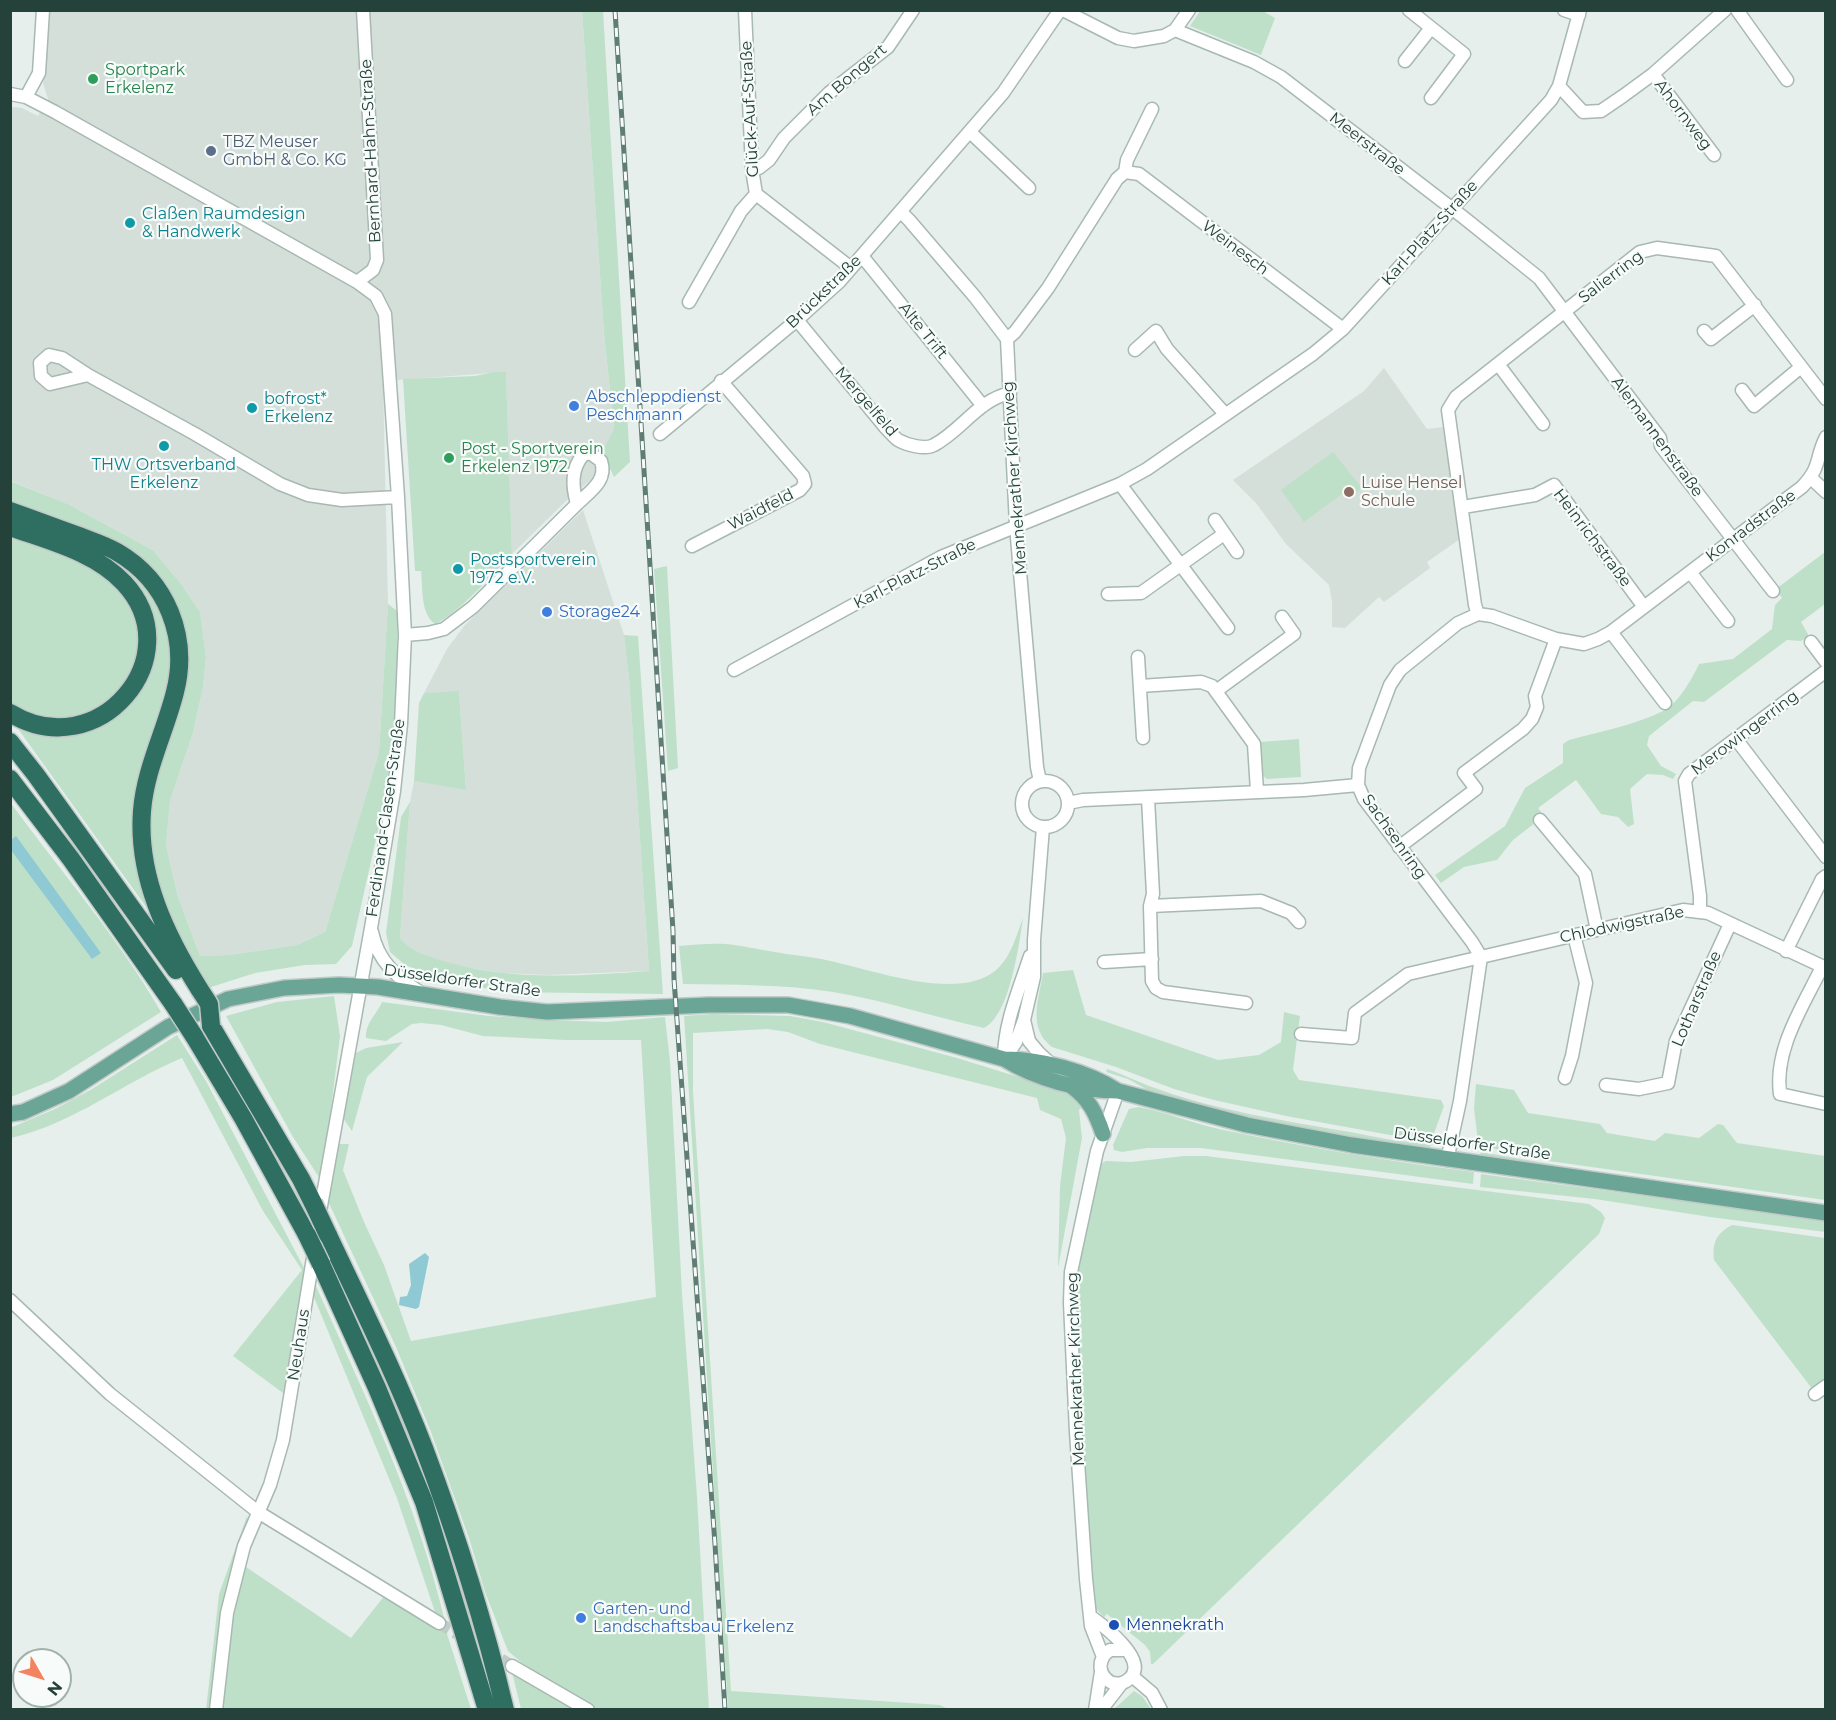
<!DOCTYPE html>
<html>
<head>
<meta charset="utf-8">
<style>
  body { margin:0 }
  #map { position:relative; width:1836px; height:1720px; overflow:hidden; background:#e6efeb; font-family:Montserrat,sans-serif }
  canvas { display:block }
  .frame { position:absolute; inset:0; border:12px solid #24423a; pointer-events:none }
  .north { position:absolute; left:12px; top:1648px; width:60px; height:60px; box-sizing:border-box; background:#f7fbf9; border:2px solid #a3b1ad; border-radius:50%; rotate:129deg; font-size:16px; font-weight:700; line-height:24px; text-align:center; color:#24423a }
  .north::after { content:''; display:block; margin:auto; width:21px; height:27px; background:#f4845f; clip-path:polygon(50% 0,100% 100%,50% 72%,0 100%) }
</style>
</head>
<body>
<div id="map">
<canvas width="1836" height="1720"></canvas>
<div class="frame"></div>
<div class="north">N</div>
</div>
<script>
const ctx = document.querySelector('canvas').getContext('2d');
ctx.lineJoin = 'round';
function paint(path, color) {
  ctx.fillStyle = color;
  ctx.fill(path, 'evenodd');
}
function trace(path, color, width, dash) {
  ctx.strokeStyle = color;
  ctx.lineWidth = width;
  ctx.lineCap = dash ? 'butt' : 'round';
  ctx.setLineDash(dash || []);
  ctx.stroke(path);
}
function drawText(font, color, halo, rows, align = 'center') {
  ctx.font = font + ' Montserrat,sans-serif';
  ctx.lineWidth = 4.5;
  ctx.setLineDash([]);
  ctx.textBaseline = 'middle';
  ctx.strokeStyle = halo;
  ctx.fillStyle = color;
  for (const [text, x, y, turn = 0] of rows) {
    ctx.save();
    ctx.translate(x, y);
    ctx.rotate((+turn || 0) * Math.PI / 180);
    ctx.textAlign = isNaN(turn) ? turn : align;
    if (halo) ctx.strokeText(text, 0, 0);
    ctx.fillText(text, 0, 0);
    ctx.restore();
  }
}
paint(new Path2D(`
  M49 11H582L604 334 614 430 602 451 608 465 565 502 512 554 506 372 383 381 388 604 379 752 325 932 297 945 229 955 200 956 178 897 166 845 170 801 193 733 203 688 206 657 200 612 182 585 153 550 68 504 11 481V109L13 107 22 108 38 116 48 99 43 83 46 19Z
  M1384 368 1427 429 1443 427 1460 539 1427 562 1430 568 1384 602 1379 597 1345 628 1332 627V602L1329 585 1286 544 1256 503 1233 480 1364 391Z
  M583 510 624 635 629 679 649 971 548 975 503 973 457 966 407 948 400 938 410 802 414 781 466 789 459 692 424 693 447 649 464 626Z`), '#d4dfda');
paint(new Path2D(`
  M582 11H603L630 462 614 477 602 451 614 429 604 334Z
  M1200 11H1263L1275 18 1261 55 1190 26Z
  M494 372H506L512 554C490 576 463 610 435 624 420 613 423 588 421 571H415L403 379 475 376Z
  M1333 452 1362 488 1347 500 1342 494 1304 522 1281 490Z
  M10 481 68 504 153 550 182 585 200 612 206 657 203 688 193 733 170 801 166 845 178 897 200 956 229 955 297 945 325 932 379 752 388 604 397 611V688L389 767 379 826 352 946 336 964 305 965 255 973 208 988C173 926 143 869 153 795 160 745 194 701 187 650 185 633 170 603 164 586L11 504Z
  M10 532 79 557 122 588 135 611 141 634 131 680 95 714 52 723 11 706Z
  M79 541 131 567 158 597 177 661 144 772 157 922 11 719 21 723 116 713 153 629Z
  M1825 552V604L1801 622 1809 636 1801 641 1787 640 1704 702 1693 701 1649 736 1647 745 1661 766 1676 774 1673 779 1663 775 1647 774 1630 789 1634 824 1628 827 1618 817 1601 814 1576 780 1538 808 1544 816 1513 840 1497 860 1464 867 1441 883 1435 875 1505 826 1525 788 1563 763V744L1569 740C1599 732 1635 725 1663 711 1678 704 1692 679 1699 664L1733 659 1772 629 1775 605 1782 598 1776 589Z
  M667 566 678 768 668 771 654 569Z
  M624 635 638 636 663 994 503 992 438 978 405 965 390 952 386 933 401 817 410 802 400 938C409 950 421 953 435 958 502 982 579 976 649 971L629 679Z
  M459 691 466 790 414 781 419 703 424 693Z
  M1299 739 1301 777 1267 779 1261 774 1260 742Z
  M10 802C61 872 118 937 161 1012L53 1080 11 1097Z
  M1023 918C1019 945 1010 1015 984 1028 933 1017 884 1000 833 992 783 984 733 985 683 984L679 946C694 945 710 943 725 944 742 945 759 950 775 952 790 955 806 956 821 959 866 967 955 1003 995 971 1011 958 1016 936 1023 918Z
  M1073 970 1086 1015 1218 1060 1259 1055 1281 1042 1284 1012 1300 1016 1293 1070 1299 1080 1441 1100 1444 1106 1433 1136 1425 1138 1390 1135 1286 1116 1214 1100 1174 1089 1116 1067 1052 1047C1027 1028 1039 999 1043 973Z
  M334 996 340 1036 322 1182 293 1137 226 1016 277 1002Z
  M382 1002 489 1016 551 1020 606 1022 665 1017 670 1061 682 1294 697 1497 709 1709H593L522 1663 508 1651 485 1592 470 1541 431 1432 396 1347 327 1199 339 1144H349L343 1170 364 1222 384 1265 411 1341 656 1297 641 1040H566L483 1036 441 1025 421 1023 412 1024 386 1041 366 1038C365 1023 377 1014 382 1002Z
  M713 1014 790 1016 823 1022 957 1058 1067 1092 1086 1103 1079 1110 1082 1138 1058 1268 1060 1186 1066 1138 1061 1119 1040 1110 1037 1098 820 1044 788 1032 767 1029 693 1033V1092L731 1691 940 1705 948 1709H728L684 1016Z
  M177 1035 206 1081 304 1268 287 1396 233 1356 302 1270 263 1211 182 1058C124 1082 73 1124 11 1138L10 1128 55 1109 92 1089Z
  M403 1042 367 1077 352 1131 343 1118 356 1053 366 1048Z
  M1107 1069C1125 1075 1140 1083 1158 1089 1219 1111 1286 1121 1350 1132 1378 1137 1408 1145 1436 1142L1429 1147H1422L1348 1137 1218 1110 1153 1093 1128 1079 1106 1072Z
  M1476 1084 1514 1090 1528 1113 1600 1124 1607 1133 1655 1141 1665 1133 1699 1138 1718 1124 1723 1125 1737 1143 1825 1156V1200L1549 1161 1501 1151 1478 1142 1474 1108Z
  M1139 1107C1166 1112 1192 1123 1219 1129 1303 1147 1388 1161 1474 1172L1473 1184 1201 1148H1147L1122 1152 1114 1150 1113 1145 1129 1109Z
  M1481 1152 1614 1175 1825 1204V1208L1556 1169 1480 1156Z
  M1184 1156H1206L1589 1204 1601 1212 1605 1218 1599 1234 1153 1664H1151L1150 1652 1145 1645 1107 1614 1104 1617 1096 1609 1092 1597 1074 1297 1079 1255 1098 1165 1106 1161 1131 1162Z
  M1481 1174 1825 1220V1232L1710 1217 1595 1199 1480 1187Z
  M1732 1225 1825 1238V1380L1813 1390 1714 1260C1712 1242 1717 1233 1732 1225Z
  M316 1286C364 1394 417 1502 444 1618L436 1615 397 1498 313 1295Z
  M247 1516 248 1521 227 1587 222 1615 212 1709 206 1710 219 1594Z
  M243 1565 351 1638 385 1595 446 1631 471 1709 222 1710 231 1618Z
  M512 1672 580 1709H521Z
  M1134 1691 1142 1696 1151 1709H1114Z`), '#bfe0c8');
paint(new Path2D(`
  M16 836 101 953 92 959 11 850V840Z
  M425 1253 429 1257 419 1307 416 1309 399 1305 400 1297 407 1296 411 1285 409 1264Z`), '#8ec9d4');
trace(new Path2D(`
  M439 1623 512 1666`), '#bfccc8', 12, [12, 6]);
const minor = new Path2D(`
  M745 10 752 169 756 194 851 268
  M1063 10 1118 38 1134 41 1164 36 1175 30 1189 10
  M1409 10 1464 54 1431 98
  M1564 10 1579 15
  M1737 10 1787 80
  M1175 30 1254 62 1281 77 1463 217 1539 278 1660 438 1661 446 1773 591
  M1405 61 1431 28
  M1653 74 1714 155
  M1559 86 1583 112 1601 111 1623 96 1653 74 1725 10
  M10 94 26 97 55 112 357 282 376 296 385 314 398 497 405 635 401 724 394 791 371 928 319 1217
  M26 97 39 73 43 10
  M970 132 1029 188
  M752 169 759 168 769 160 784 138 829 93 888 47 913 10
  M1125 172 1127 160 1152 109
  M901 212 909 220 975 297 1007 339 1016 526 1037 767 1040 781
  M862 256 983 406
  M357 282 373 270 377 260 363 10
  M689 302 741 211 756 194
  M797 320 885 427C889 431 894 437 898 440 907 445 925 450 934 445 961 431 978 400 1010 393
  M1704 331 1711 339 1755 305
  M1007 339 1015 332 1048 288 1117 179 1125 172 1139 174 1343 329
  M1135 350 1156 331 1167 349 1225 414
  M1498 364 1543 424
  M88 375 50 384 41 376 40 363 49 355 62 358 88 375 195 434 280 484 308 495 342 500 398 497
  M1742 390 1754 406 1801 367
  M660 434 797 320 839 282 1003 93 1060 10
  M1811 478 1826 492
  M1120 484 1228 628
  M1463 507 1535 495 1554 485 1644 607
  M1215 520 1237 552
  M692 546 800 490 805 484 803 476 721 381
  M1690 572 1728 621
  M1108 594 1141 593 1224 534
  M1478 614 1475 605 1448 410 1456 397 1640 252 1657 248 1716 256 1826 399
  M1611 632 1665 703
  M405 635 428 633 444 629 473 607 577 504C572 486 571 469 583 455L590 453 601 461C608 481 589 492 577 504
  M1811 642 1826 662
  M1138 657 1143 738
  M734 670 941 557 1120 484 1147 469 1313 354 1343 329 1551 100 1559 86 1580 10
  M1140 686 1201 682 1212 686 1254 744 1257 791
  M1216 691 1294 634 1282 617
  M1736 739 1826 857
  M1022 804a23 23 0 1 1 46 0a23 23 0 1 1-46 0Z
  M1148 798 1153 894 1150 906 1152 981 1156 988 1163 992 1246 1003
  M1068 803 1083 800 1304 790 1358 785
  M1540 820 1585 874 1597 930
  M1043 827 1034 940V977L1024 1020 1029 1041 1039 1053 1053 1066
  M1399 847 1476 789 1464 773 1523 729 1532 719 1537 707 1535 696 1556 639
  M1150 906 1261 901 1291 913 1299 922
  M1700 912V896L1685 781 1689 774 1826 671
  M372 932C378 962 397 977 421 993
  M1786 951 1822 879 1826 876
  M1104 962 1152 959
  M1822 967C1803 1006 1774 1049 1780 1094L1826 1104
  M1301 1034 1352 1038 1355 1013 1408 974 1683 910 1708 913 1826 968
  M1004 1059C1004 1023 1019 990 1030 956
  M1004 1059 1016 1042 1024 1020
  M1565 1078 1572 1056 1586 983 1574 935
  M1606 1085 1639 1089 1668 1083 1676 1041 1730 924
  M1447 1160 1460 1101 1481 957 1472 942 1364 799 1358 785 1359 768 1390 685 1400 670 1458 623 1478 614 1492 616 1556 639 1584 644 1598 639 1611 632 1802 487C1822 466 1815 458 1826 437
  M10 1300 110 1394 258 1512 439 1623
  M1815 1394 1826 1386
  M1090 1616C1104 1626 1149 1660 1130 1678 1124 1684 1119 1684 1112 1683 1097 1675 1097 1659 1110 1650H1126
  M1103 1657 1091 1626 1086 1579 1076 1432 1070 1303 1071 1272 1097 1151 1118 1091
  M512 1666 588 1710
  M1132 1676 1152 1693 1161 1710
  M216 1710 227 1613 244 1546 270 1485 283 1440 314 1252
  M1095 1710 1101 1672
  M1101 1710 1122 1683`);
const major = new Path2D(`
  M1004 1059C1041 1059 1087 1071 1118 1091
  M1071 1086C1089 1099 1096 1113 1103 1134
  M10 1114 23 1112 69 1091 168 1027 228 999 284 988 339 985 378 987 500 1007 547 1012 708 1005H788L850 1016 1004 1059C1036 1079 1080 1091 1118 1091L1247 1125 1352 1145 1826 1213`);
const highway = new Path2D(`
  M10 511C33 519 56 528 79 536 92 541 105 545 117 552 167 581 189 637 175 692 165 732 145 770 142 811 137 876 166 936 200 990
  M10 527C49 541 95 552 124 583 192 656 98 767 10 713
  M10 742 36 775 176 970
  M10 779 71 859 174 1005
  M211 1026 301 1179 313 1203
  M194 1036 243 1118 307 1235
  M328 1235C361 1305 396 1375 424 1448 456 1533 484 1621 505 1710
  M321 1264 377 1388 424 1502 487 1710`);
trace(minor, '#a8b8b2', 15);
trace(major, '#c2cac8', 18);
trace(highway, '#c2cac8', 21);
trace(minor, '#fff', 12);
trace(major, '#6aa596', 15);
trace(highway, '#2f6f62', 18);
const rail = new Path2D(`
  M615 10 673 931 674 979 715 1544 725 1710`);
trace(rail, '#5f7d75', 5);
trace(rail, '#f7fbf9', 3, [9]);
const highwayBridge = new Path2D(`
  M200 990 209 1004 211 1026
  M174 1005 194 1036
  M313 1203 328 1235
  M307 1235 321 1264`);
trace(highwayBridge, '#c2cac8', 21, []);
trace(highwayBridge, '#2f6f62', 18);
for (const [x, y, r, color] of [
  [93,79,6,"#2e9e5b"],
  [211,151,6,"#5c6f8a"],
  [130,223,6,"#0f9aa8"],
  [574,406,6,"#3f7fe0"],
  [252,408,6,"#0f9aa8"],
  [164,446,6,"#0f9aa8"],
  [449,458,6,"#2e9e5b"],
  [1349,492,6,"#8d6e63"],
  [458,569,6,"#0f9aa8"],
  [547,612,6,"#3f7fe0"],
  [581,1618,6,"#3f7fe0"],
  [1114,1625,6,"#1a4fb4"]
]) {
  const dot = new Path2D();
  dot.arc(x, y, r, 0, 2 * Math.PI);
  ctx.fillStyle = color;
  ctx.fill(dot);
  trace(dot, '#f7fbf9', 2);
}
drawText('16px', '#27864d', '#f7fbf9', [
  ["Sportpark",105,70],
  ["Erkelenz",105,88],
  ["Post - Sportverein",461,449],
  ["Erkelenz 1972",461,467]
], 'left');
drawText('16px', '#24423a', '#f7fbf9', [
  ["Am Bongert",847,80,-41],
  ["Glück-Auf-Straße",750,109,-93],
  ["Ahornweg",1683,115,53],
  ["Meerstraße",1367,144,38],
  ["Bernhard-Hahn-Straße",371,151,-93],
  ["Karl-Platz-Straße",1430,233,-48],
  ["Weinesch",1235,248,37],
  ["Salierring",1611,277,-37],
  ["Brückstraße",824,292,-44],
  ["Alte Trift",923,331,51],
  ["Mergelfeld",866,402,49],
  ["Alemannenstraße",1657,437,54],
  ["Mennekrather Kirchweg",1015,478,-94],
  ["Waidfeld",761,510,-27],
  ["Konradstraße",1751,526,-37],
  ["Heinrichstraße",1592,538,53],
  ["Karl-Platz-Straße",915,574,-27],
  ["Merowingerring",1745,733,-37],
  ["Ferdinand-Clasen-Straße",386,818,-82],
  ["Sachsenring",1394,837,55],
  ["Chlodwigstraße",1622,925,-12],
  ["Düsseldorfer Straße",462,981,8],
  ["Lotharstraße",1697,999,-67],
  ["Düsseldorfer Straße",1472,1144,8],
  ["Neuhaus",299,1345,-81],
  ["Mennekrather Kirchweg",1076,1369,-92]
]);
drawText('16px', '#4e5e75', '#f7fbf9', [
  ["TBZ Meuser",223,142],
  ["GmbH & Co. KG",223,160]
], 'left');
drawText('16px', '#0d838f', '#f7fbf9', [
  ["Claßen Raumdesign",142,214],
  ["& Handwerk",142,232],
  ["bofrost*",264,399],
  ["Erkelenz",264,417],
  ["THW Ortsverband",164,465,"center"],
  ["Erkelenz",164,483,"center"],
  ["Postsportverein",470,560],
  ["1972 e.V.",470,578]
], 'left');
drawText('16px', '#366cbe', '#f7fbf9', [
  ["Abschleppdienst",586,397],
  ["Peschmann",586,415],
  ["Storage24",559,612],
  ["Garten- und",593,1609],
  ["Landschaftsbau Erkelenz",593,1627]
], 'left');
drawText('16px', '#785e54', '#f7fbf9', [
  ["Luise Hensel",1361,483],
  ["Schule",1361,501]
], 'left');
drawText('16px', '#164399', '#f7fbf9', [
  ["Mennekrath",1126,1625]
], 'left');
</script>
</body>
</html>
